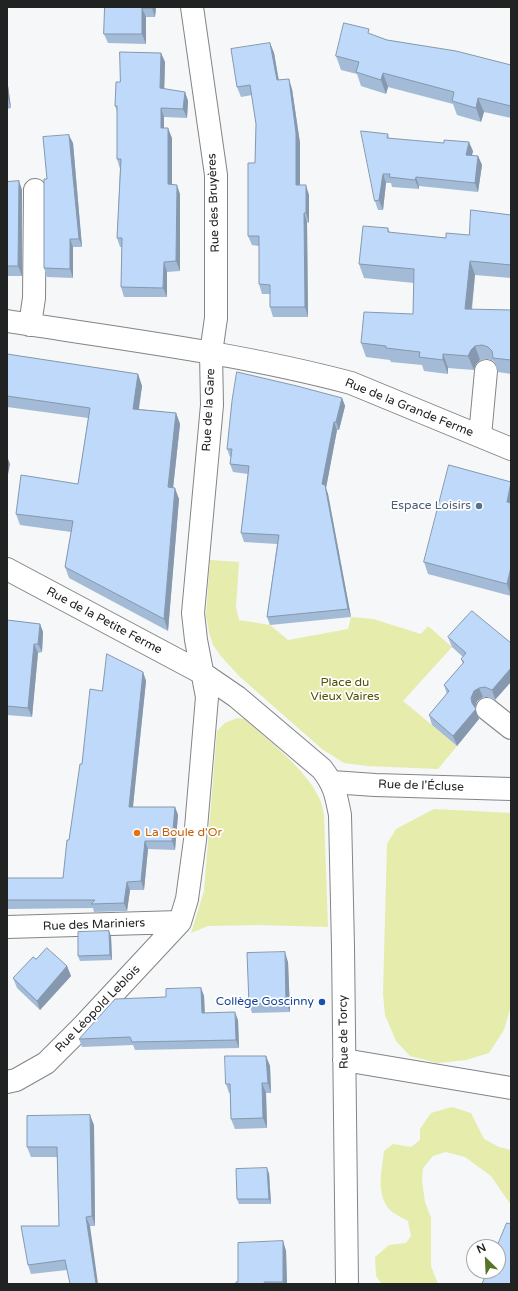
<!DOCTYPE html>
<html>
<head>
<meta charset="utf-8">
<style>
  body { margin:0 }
  #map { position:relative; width:518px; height:1291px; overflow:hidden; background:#f5f7f8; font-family:"Varela Round",sans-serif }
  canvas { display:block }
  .frame { position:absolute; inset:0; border:8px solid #212222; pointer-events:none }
  .north { position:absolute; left:466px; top:1239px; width:40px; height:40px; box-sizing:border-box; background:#fff; border:1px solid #a6a7a7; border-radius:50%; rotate:336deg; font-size:11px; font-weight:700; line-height:16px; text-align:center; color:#212222 }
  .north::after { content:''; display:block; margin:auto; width:14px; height:18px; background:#567328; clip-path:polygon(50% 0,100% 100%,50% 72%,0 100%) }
</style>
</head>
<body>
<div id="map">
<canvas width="518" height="1291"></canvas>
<div class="frame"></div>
<div class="north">N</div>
</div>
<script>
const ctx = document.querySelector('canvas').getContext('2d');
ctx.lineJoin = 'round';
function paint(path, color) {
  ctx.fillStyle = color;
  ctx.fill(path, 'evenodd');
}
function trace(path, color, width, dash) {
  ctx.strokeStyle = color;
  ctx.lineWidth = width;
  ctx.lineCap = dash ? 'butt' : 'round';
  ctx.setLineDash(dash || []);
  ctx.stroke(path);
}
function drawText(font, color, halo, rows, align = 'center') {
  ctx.font = font + ' "Varela Round",sans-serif';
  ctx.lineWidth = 3.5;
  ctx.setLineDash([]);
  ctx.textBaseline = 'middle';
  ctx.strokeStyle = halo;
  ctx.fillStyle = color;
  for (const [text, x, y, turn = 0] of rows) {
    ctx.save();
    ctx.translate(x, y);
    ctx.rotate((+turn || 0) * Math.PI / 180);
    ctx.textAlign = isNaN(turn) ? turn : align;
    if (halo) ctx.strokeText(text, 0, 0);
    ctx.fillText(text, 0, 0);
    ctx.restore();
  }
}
paint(new Path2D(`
  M210 560 239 562 236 607 239 620 270 625 288 640 348 629 351 617 373 619 421 634 428 626 452 647 403 701 457 746 438 769 367 766 344 763 322 749 239 676 220 655 213 645 209 632 206 616Z
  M237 718 244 719C267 739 309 772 320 800 322 804 323 810 324 815L328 927 260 925 208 926 191 933 204 891 217 731 225 723Z
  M434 809 511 813V1006L504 1030 489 1053 466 1060 437 1063 410 1056 396 1041 385 1015 383 994 387 844 396 829Z
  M452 1107 471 1113 484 1139 499 1147 511 1150V1205L491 1176 465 1157 446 1152 433 1156 423 1168 422 1181 425 1202 431 1218V1266L438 1284H382L376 1276 375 1257 389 1245 406 1243 411 1236 408 1221C403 1218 396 1215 391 1211 375 1195 382 1170 384 1151L393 1144 411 1147 420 1140V1129L431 1113Z`), '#e6ecac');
const minor = new Path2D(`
  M7 321C122 339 238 353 351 383L511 449
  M30 325 34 298 35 190
  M480 436 486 371
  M7 569 202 673 237 697 322 769C335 786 336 795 340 815L343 947 347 1284
  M487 709 511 728
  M332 782 375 785 511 789
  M7 927 180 922
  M344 1060 511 1088
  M7 1082 16 1080 46 1063 84 1025 180 922 187 899 195 840 207 697 196 640 193 613 212 405 211 353 216 318V175L192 7`);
trace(minor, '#838485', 24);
trace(minor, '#fff', 22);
paint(new Path2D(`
  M105 7H156L155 17H146V44L108 43 104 34Z
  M370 34 387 40 511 65V118L484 112 481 122 457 115 453 104 388 87 386 94 361 86 357 74 341 70 336 56Z
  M270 43 274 53 279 80 292 89 300 143V185L309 195V223L307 222 308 317H273L270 307V294H262L259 284V246L252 245 248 236 255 163 256 124 252 95 241 97 237 87Z
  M161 53 165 62 164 89 185 92 188 101 187 118 164 117V128L172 138V185L180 194V271L167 272V297H124L121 287 122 247H120L117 238 120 169 117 159V111L115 106 120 82Z
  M7 78 11 108 7 109Z
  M388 134 389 138 473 151 472 156H478L482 165 478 192 419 186V189L392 187 391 183H386L383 210H378L375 201Z
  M73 143 82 247H73V278L47 277 44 268 47 179Z
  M19 181 22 190V276H7V182Z
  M511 215V278L475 275 472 310H511V374L498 372 495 363 494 361 488 359 480 360 476 364 474 370 448 368V374L424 371 422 365 391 362 390 360 366 357 361 343 413 314 414 283 364 278 359 264 388 228 390 233 446 238 469 235Z
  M7 354 138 374 142 386 139 409 176 413 180 424 173 488 179 499 168 631 69 578 65 567 71 532 20 525 16 514 78 484 88 418 7 407Z
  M342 398 345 406 339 430H337L326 488 328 494 351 617 270 625 267 617 277 544 244 542 241 533 248 474 233 472 230 464 231 457H230L227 449Z
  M511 482V596L428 574 424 562Z
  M472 611 495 700 488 697H483L477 701 475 708 479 719 457 746 432 725 429 715 447 694 444 685 463 664 461 659 463 657 452 647 448 637Z
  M7 620 40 624 43 632 42 652 38 653 32 717 7 715Z
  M143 672 146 681 133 807H175L178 815 175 850 148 849 144 890H130L127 911 94 912 93 908 7 909V878H63L82 764 102 691Z
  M109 931 111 936 112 960 80 961 78 956Z
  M36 959 67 966 71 976 40 1010 17 988 13 978Z
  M288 962 290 1012 252 1013 249 1004Z
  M201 988 204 996 205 1013 238 1020 239 1048 135 1050 133 1045 82 1047 79 1039 166 997Z
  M266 1056 270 1066 271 1093H266L267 1128 235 1129 231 1119 230 1093H229L226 1084Z
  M94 1125 95 1226H90L67 1270 31 1274 28 1265 59 1226 57 1157H31L27 1147Z
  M269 1173 271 1204H239L237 1199Z
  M283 1241 286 1251 287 1284H236Z`), '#a3bbd6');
paint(new Path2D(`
  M152 7H156L155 17 152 8Z
  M142 8 146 17V44L142 34Z
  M270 43 274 53 280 89 277 80Z
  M161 53 165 62 164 98 160 88Z
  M383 73 388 87 386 94 381 80Z
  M7 78 11 108 8 98 7 93Z
  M289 79 292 89 300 143V195L296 185Z
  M185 92 188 101 187 118 183 109Z
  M478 98 484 112 481 122 476 108Z
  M161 108 164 117V137L161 128Z
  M168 128 172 138V194L168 184Z
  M69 135 73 143 82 247 79 239Z
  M469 142 473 151 469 164 466 155Z
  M478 156 482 165 478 192 475 183Z
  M383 174 386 183 383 210 379 200Z
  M416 177 419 186V189L415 180Z
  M19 181 22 190V276L18 266Z
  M177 185 180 194V271L176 261Z
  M306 185 309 195V223L306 213Z
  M304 213 307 222 308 317 305 307Z
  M70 239 73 247V278L70 269Z
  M470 261 475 275 470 323 465 309Z
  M164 262 167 272V297L163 288Z
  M475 346 480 360 476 364 474 370 468 356 471 350Z
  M443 354 448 368V374L443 360Z
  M138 374 142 386 137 420 133 409Z
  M342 398 345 406 339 430 336 422Z
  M176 413 180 424 172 498 168 487Z
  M334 422 337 430 326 488 328 494 351 617 348 609 322 484Z
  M7 456 10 464 7 480Z
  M511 484V513L507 502Z
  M175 488 179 499 168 631 164 619Z
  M511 567V596L507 584Z
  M40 624 43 632 42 652 38 644Z
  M34 644 38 653 32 717 28 708Z
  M511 668V682L495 700 492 690Z
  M143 672 146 681 132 815 129 807Z
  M479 688 483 697 477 701 475 708 479 719 457 746 453 736 472 703 471 698 474 691Z
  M175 807 178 815 175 850 172 841Z
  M145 841 148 849 144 890 141 881Z
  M127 882 130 890 127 911 124 903Z
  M109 931 111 936 112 960 110 955Z
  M285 952 288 962 290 1012 286 1003Z
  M67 966 71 976 40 1010 37 1001Z
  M201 988 204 996 205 1022 202 1013Z
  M235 1012 238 1020 239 1048 236 1040Z
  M266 1056 270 1066 271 1093 268 1083Z
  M262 1083 266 1093 267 1128 263 1118Z
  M90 1115 94 1125 95 1226 92 1216Z
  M267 1168 269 1173 271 1204 269 1199Z
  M86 1217 90 1226 98 1284H96Z
  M283 1241 286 1251 287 1284H284L283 1282Z`), '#8598ae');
const building = new Path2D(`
  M105 7H152V8H142V34H104Z
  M344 23 369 29 368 33 387 40 456 51 511 65V106L478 98 476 108 452 101 454 92 383 73 381 80 356 72 359 62 336 56Z
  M270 43 277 80 289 79 296 133V185H306V213H304L305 307H270V285L259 284V236H248V163H255L256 124 250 85 237 87 231 49Z
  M120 52 161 53 160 88 185 92 183 109 161 108V128H168V184L177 185 176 261 164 262 163 288 121 287 122 238H117L121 159H117V106H115L116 82H120Z
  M361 131 388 134 387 138 444 143V140L469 142 466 155 478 156 475 183 416 177 415 180 389 177 390 174H383L379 200 375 201Z
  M69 135 79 239H70V269L44 268V179H47L43 137Z
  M19 181 18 266H7V182Z
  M471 210 511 215V265L470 261 465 309 511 310V360L493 358 492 351 488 347 482 345 475 346 471 350 468 356 443 354V360L419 357 420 352 386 348V346L361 343 364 312 413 314 414 269 359 264 363 226 388 228V232L446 238V233L469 235Z
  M7 354 138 374 133 409 176 413 168 487 175 488 164 619 65 567 73 521 16 514 21 475 78 484 90 408 7 396Z
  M237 372 297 386 342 398 336 422H334L322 484 325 485 348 609 267 617 279 535 241 533 249 466 230 464 232 449H227L232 401Z
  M449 465 511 482 507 502 511 503V567L507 584 424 562Z
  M472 611 511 643V668L492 690 485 687 479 688 474 691 471 698 472 703 476 709 453 736 429 715 449 691 444 685 464 662 461 659 466 653 448 637Z
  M7 620 40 624 38 644H34L28 708 7 706Z
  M107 654 143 672 129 807H175L172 841H145L141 881 127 882 124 903 91 904 95 900H7V878H63L67 840H69L80 764H82L90 689 102 691Z
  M109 931 110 955 78 956V932Z
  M47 948 67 966 37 1001 13 978 33 957 36 959Z
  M285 952 286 1003 249 1004 247 953Z
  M201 988 202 1013 235 1012 236 1040 132 1042 130 1037 79 1039 115 999 166 997V989Z
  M225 1056H266L268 1083H262L263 1118 231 1119 230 1084H226Z
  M90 1115 92 1216 86 1217 96 1284H70L65 1260 28 1265 21 1226H59L57 1147H27V1116Z
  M267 1168 269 1199H237L236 1169Z
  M507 1223 511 1224V1284H482L487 1271H498V1247H497Z
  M283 1241V1282H264L265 1284H236V1282H238V1243Z`);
paint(building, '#bed9f9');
trace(building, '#8598ae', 1);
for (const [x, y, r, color] of [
  [479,506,4,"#5c6f8a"],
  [137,833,4,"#e8710a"],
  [322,1002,4,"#1a4fb4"]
]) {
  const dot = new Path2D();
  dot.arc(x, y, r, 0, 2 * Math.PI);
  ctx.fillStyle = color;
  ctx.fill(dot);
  trace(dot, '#fff', 1.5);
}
drawText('12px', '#212222', '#fff', [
  ["Rue des Bruyères",214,203,-92],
  ["Rue de la Grande Ferme",409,408,22],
  ["Rue de la Gare",209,410,-87],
  ["Rue de la Petite Ferme",104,621,28],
  ["Rue de l'Écluse",421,786,2],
  ["Rue des Mariniers",94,925,-2],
  ["Rue Léopold Leblois",98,1009,-46],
  ["Rue de Torcy",344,1032,-91]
]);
drawText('12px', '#4e5e75', '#fff', [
  ["Espace Loisirs",471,506]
], 'right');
drawText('12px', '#505300', '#fff', [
  ["Place du",345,683],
  ["Vieux Vaires",345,697]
]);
drawText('12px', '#c56008', '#fff', [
  ["La Boule d'Or",145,833]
], 'left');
drawText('12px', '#164399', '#fff', [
  ["Collège Goscinny",314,1002]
], 'right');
</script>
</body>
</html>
